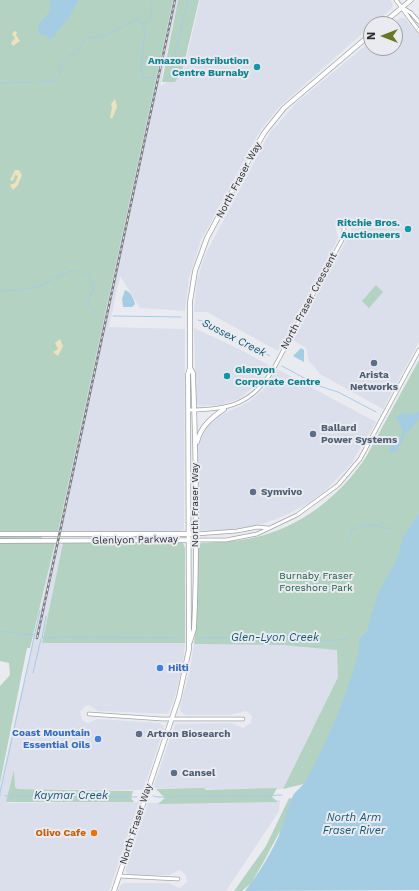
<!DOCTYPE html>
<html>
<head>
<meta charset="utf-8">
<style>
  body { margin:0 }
  #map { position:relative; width:419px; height:891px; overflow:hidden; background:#eaebf0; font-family:"Work Sans",sans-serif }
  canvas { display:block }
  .north { position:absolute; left:363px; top:16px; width:40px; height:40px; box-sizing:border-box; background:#eaebf0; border:1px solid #9e9fa3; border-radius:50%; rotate:270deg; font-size:11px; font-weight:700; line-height:16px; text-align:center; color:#2d2e30 }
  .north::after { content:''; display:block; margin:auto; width:14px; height:18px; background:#687724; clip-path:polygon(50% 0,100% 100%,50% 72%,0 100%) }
</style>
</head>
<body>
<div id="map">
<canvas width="419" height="891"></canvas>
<div class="north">N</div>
</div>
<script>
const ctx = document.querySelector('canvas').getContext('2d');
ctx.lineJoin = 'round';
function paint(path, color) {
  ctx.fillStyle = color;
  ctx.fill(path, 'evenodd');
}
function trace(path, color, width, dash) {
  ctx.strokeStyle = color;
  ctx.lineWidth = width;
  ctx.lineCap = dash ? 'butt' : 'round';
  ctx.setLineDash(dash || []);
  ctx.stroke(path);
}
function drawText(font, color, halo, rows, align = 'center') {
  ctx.font = font + ' "Work Sans",sans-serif';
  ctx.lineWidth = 4;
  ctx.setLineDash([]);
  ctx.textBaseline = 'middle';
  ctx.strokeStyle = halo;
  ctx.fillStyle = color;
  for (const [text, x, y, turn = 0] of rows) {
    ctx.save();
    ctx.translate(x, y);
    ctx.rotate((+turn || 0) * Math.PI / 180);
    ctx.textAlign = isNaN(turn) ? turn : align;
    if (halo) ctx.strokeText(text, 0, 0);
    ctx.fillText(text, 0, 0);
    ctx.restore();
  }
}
paint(new Path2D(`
  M172 0H178L160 86 183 73 200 0H390L393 4 392 8 374 24H371V26L279 107 260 131 201 240 189 278 185 311 140 308 120 276 109 327 185 329 184 530 180 531H58Z
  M400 18H405L419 35V342L383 409 320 374 309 361 306 348 293 340 350 233 352 227 348 220 341 219 335 224 338 239 278 351 207 312H194L197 280 205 255 269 134 295 104 371 41V48H395V24H392Z
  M194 328 241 350 270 366 256 385 239 399 221 405 199 406 196 402Z
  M277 369 376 422 351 464 326 490 309 503 284 516 257 526 232 530 199 531 198 529 197 446 204 428 216 417 249 402 265 388Z
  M55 543H63L42 643H185L183 663 175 697 168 714 98 711 89 705 84 707 80 712 82 720 88 723 98 719 159 723 163 725 164 729 143 790 15 789 14 771 7 803 139 802 109 891H0V786Z
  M194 644 336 645 339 656 338 677 283 789 234 790 153 788 175 724 231 723 243 728 251 723 252 716 246 711 230 715H186L181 712 180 706 189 674Z
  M280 800 279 811 226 891H118L120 886 124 883H168L180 888 187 882 186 875 180 870 169 875H131L126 872V868L148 803Z`), '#dbdfeb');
paint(new Path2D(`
  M0 0H173L58 531H0Z
  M178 0H199L182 72 175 82H162Z
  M376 285 383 292 369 308 362 301Z
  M419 360V534L367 651 329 764 295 793 304 784 283 789 338 677 337 650 283 645 194 644 197 614V547L201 543C218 542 235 542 252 538 300 528 339 497 366 457Z
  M0 536H42V539H0Z
  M0 543H55L30 648H27L0 783V686L10 675 9 663 0 661Z
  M63 543H183L185 548V643H42Z
  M14 770 15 787 17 789 131 791H133L131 798 134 802H6Z
  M204 788 206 790 277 788 272 797 278 802 158 804 165 798 156 789Z
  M289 798 292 799 293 798 294 833 245 891C256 877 278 848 280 831L263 863 251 883 242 891H234L266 846Z`), '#b4d2c1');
paint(new Path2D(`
  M14 31 17 32 16 35 20 41 13 46 11 43 15 38 12 34Z
  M115 99 117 107 112 119 110 117 112 108 111 104Z
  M15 170H19L22 175 18 185 13 190 10 185 15 183 18 176 15 175 13 181 10 180Z
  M60 339 63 346 58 356 53 352 58 349 55 343Z`), '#ece2bd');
paint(new Path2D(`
  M51 0H78L70 16 55 34 56 35 48 40 47 35H41L38 29 39 24 51 10 49 5Z
  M125 290C131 292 134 299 135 304L132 307H123L122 299Z
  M301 348 304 350V362L293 356Z
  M419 412C419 426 414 423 407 432 400 441 401 450 390 454V448L402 436V428L396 418 402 413 413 414Z
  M419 513V890L245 891C259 873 272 852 281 831 284 823 290 799 294 794 297 790 302 787 304 783 318 764 364 659 359 639L367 631 377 596 398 556 403 537Z`), '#a4cde4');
trace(new Path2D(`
  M144 22 152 17 150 6 152 0
  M143 23 145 32 141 70 144 78H152
  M68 56 77 53 82 43 87 39 106 35 137 19 143 22
  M166 78 170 76 188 0
  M37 81H53L60 75 61 63 65 59
  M0 83 33 82
  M0 291C12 290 28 290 40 286 55 280 76 260 90 278 92 282 94 284 94 289L88 299V306L96 313
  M113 316 181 317
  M198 320C210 322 220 330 231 336 244 343 258 348 270 356
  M282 366 319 386 338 392 376 412
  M400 534 403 537
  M348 541 352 529C361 527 369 524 378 526 384 528 387 529 393 528
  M46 616 42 638 62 637 180 638
  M0 631 34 635
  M200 638 262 637 330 641 347 639
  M33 673 41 639
  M0 793 40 610
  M0 795H1
  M5 796 137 797
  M153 796C164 799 176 795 187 796 219 796 250 797 282 795`), '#a4cde4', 1);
const minor = new Path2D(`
  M396 0 419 31
  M403 8 411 13 419 22
  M188 410C228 410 252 405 274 368L343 238 344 228
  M196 534 237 531 258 527 268 528
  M195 540H226L257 534 297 515 338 485 360 459 419 350
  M89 714 162 719H243
  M119 876 178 879`);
const tertiary = new Path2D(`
  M382 24 411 0
  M197 442C201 426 211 418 224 409
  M0 534H196
  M0 541 195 540
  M190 642 194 629C198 544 196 458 193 373L190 368
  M114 891 179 697 189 649 188 374 190 368V302L195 271 207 238 246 165 264 133 284 108 371 34`);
trace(minor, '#a3a5a9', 4.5);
trace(tertiary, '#a3a5a9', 5.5);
trace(minor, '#fff', 3);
trace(tertiary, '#fff', 4);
const rail = new Path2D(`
  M37 638 175 0`);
trace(rail, '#7d7e81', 2.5);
trace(rail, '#eaebf0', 1, [3]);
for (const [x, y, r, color] of [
  [257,67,4,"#0f9aa8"],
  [408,229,4,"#0f9aa8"],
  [374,363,4,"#5c6f8a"],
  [227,376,4,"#0f9aa8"],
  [313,434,4,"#5c6f8a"],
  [253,492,4,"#5c6f8a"],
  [160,668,4,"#3f7fe0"],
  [139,734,4,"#5c6f8a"],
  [98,739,4,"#3f7fe0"],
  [174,773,4,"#5c6f8a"],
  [94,833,4,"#e8710a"]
]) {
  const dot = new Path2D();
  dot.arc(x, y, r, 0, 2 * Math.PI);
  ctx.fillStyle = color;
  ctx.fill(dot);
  trace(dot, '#eaebf0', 1.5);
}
drawText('bold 10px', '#0d838f', '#eaebf0', [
  ["Amazon Distribution",249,61],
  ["Centre Burnaby",249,73],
  ["Ritchie Bros.",400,223],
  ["Auctioneers",400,235],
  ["Glenyon",235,370,"left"],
  ["Corporate Centre",235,382,"left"]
], 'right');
drawText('10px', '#2d2e30', '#eaebf0', [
  ["North Fraser Way",239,180,-62],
  ["North Fraser Crescent",309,301,-62],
  ["North Fraser Way",195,505,-90],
  ["Glenlyon Parkway",135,540,-1],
  ["North Fraser Way",136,824,-72]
]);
drawText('bold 10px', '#4e5e75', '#eaebf0', [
  ["Arista",374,375,"center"],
  ["Networks",374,387,"center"],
  ["Ballard",321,428],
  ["Power Systems",321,440],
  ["Symvivo",261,492],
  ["Artron Biosearch",147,734],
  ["Cansel",182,773]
], 'left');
drawText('10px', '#195d40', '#eaebf0', [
  ["Burnaby Fraser",316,576],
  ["Foreshore Park",316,588]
]);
drawText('bold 10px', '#366cbe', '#eaebf0', [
  ["Hilti",168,668],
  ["Coast Mountain",90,733,"right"],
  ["Essential Oils",90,745,"right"]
], 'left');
drawText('bold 10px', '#c56008', '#eaebf0', [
  ["Olivo Cafe",86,833]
], 'right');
drawText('italic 11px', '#105777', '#eaebf0', [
  ["Sussex Creek",234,338,27],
  ["Glen-Lyon Creek",275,638],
  ["Kaymar Creek",71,796],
  ["North Arm",354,818],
  ["Fraser River",354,831]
]);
</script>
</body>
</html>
